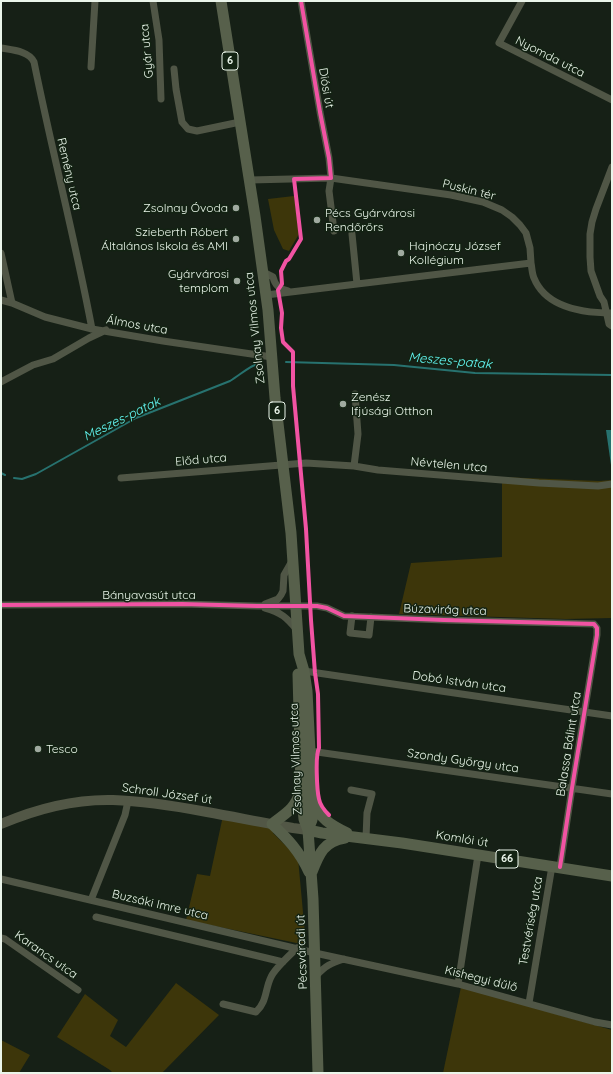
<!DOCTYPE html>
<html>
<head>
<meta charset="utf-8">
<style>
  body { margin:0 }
  #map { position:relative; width:613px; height:1074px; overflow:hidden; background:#162016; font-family:Quicksand,sans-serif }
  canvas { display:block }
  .frame { position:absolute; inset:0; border:2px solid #eaf5ea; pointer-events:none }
</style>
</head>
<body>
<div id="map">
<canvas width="613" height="1074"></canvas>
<div class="frame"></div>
</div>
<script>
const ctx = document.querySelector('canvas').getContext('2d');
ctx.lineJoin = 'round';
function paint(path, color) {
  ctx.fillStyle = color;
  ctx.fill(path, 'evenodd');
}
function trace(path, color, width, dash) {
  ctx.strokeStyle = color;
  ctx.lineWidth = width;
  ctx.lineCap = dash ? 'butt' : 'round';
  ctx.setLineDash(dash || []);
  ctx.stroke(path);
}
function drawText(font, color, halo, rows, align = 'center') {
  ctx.font = font + ' Quicksand,sans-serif';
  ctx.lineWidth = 3;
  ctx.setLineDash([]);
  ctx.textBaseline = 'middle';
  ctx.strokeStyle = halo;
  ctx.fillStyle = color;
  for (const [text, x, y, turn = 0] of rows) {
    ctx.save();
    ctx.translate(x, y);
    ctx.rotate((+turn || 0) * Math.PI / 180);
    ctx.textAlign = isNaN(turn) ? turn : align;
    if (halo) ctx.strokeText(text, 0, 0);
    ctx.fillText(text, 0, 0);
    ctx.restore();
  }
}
paint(new Path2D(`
  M294 196 299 234 289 251 283 249 274 230 268 199Z
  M502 477 599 481 612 480V618L566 619 399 614 411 563 502 557Z
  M224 811 272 821 273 833 298 858 306 945 186 920 197 874 210 876Z
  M176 983 219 1015 162 1073H113L110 1070 57 1037 85 994 118 1020 110 1036 126 1047Z
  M461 987 612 1030V1073H443Z
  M1 1040 30 1055 19 1073H1Z`), '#3d360a');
paint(new Path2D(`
  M606 430H612V465H611Z`), '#27726f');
trace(new Path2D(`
  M286 362 394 365 475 373 612 375
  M1 473 5 475
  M14 478 22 479 36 474 136 418 230 381C240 375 248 367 259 363`), '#27726f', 2);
trace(new Path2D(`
  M153 1 159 40 161 99
  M301 1 320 112 329 158 331 178 329 191 334 231
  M522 1 499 43 612 100
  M1 48C12 50 29 51 34 62 52 151 75 239 92 329
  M91 67 95 1
  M174 69 176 89 182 122 188 129 197 131 240 122
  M612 167 596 209 592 222 590 234V257L591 271 600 296 604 302 609 324 612 326
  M250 180 331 178 451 195 483 202 502 210 512 217 520 225 526 233 530 248 531 263 266 295
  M352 234 357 284
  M1 253 12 303
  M531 263C532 268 532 274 534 278 546 308 584 313 612 313
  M263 272 273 277C275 286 280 289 288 291
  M1 300 12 303 45 317 92 329 163 341 272 357
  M1 382 33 365 53 359 89 338 106 330
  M354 466 358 434 355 394
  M121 478 306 463 354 466 378 470 539 483 598 486 612 484
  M265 604 278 599 281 595 283 591 284 575 292 561
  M1 605 182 604 257 606H317L327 608 344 616 444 620 594 624 597 628V635L572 788 560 867
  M265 608C281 612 287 618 297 630
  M352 616 350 633 369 635 371 617
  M304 671 612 716
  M310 751 612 794
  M351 790 372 794 367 813 366 838
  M1 879 315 953 458 984 595 1022 612 1025
  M91 900 125 815 128 801
  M96 917 283 962
  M1 938 5 939 78 990
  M316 976C325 966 331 963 344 959
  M458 984 478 855
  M529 1003 552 866
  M223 1004 256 1012C267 1002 265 989 271 977 275 968 290 955 297 948`), '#505646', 7);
trace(new Path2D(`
  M1 824C36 809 75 799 113 800 145 801 175 806 207 812 235 817 264 823 293 828L308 830`), '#525746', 10);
trace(new Path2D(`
  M221 1 255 216 268 310 275 398 291 533 299 654 304 671 307 691 312 792V820L308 830
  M298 674 301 789 304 819 308 830 313 899 318 1073
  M300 792C295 809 286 813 272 824 288 839 300 852 309 872
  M314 800C319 819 331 825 347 833
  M308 830 322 833 402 843 612 876
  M312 872C319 854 324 841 345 838`), '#57604b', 11);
trace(new Path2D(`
  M301 1 320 112 329 158 331 178 294 179 301 239 289 259 286 261 281 271 282 284 278 290 282 313 281 328 283 342 293 352V386L306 529 311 620 315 673 318 694 319 748C315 755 317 791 319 799 320 805 325 811 329 815
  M1 605 182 604 257 606H317L327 608 344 616 444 620 594 624 597 628V635L572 788 560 867`), '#f153a3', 4);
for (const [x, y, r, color] of [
  [236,208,4,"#a0aaa0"],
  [317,220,4,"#a0aaa0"],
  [236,239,4,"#a0aaa0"],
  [401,253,4,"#a0aaa0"],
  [237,281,4,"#a0aaa0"],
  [343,404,4,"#a0aaa0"],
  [38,749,4,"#a0aaa0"]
]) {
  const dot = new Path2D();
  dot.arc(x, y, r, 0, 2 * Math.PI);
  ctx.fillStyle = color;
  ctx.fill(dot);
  trace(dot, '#132313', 1.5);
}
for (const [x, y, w] of [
  [230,61,16],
  [277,411,16],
  [507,859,22]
]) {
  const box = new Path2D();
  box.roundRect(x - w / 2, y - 9, w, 18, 3);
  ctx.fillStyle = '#132313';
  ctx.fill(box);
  trace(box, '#eaf5ea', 1);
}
drawText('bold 11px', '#eaf5ea', null, [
  ["6",230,61],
  ["6",277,411],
  ["66",507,859]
]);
drawText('12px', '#eaf5ea', '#132313', [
  ["Gyár utca",147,51,-95],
  ["Nyomda utca",550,57,27],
  ["Diósi út",326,88,80],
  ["Remény utca",69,174,77],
  ["Puskin tér",469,190,14],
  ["Álmos utca",137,325,10],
  ["Zsolnay Vilmos utca",255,328,-96],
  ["Előd utca",201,460,-5],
  ["Névtelen utca",449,465,5],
  ["Bányavasút utca",149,595],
  ["Búzavirág utca",445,610,2],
  ["Dobó István utca",459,682,8],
  ["Balassa Bálint utca",569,744,-81],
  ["Zsolnay Vilmos utca",296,759,-92],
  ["Szondy György utca",463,761,8],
  ["Schroll József út",167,794,8],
  ["Komlói út",462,839,9],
  ["Buzsáki Imre utca",160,905,13],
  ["Testvériség utca",531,921,-80],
  ["Pécsváradi út",302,952,-92],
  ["Karancs utca",46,955,35],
  ["Kishegyi dűlő",481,979,14]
]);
drawText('12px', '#eaf5ea', '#132313', [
  ["Zsolnay Óvoda",228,208,"right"],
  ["Pécs Gyárvárosi",325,213],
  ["Rendőrőrs",325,227],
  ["Szieberth Róbert",228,232,"right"],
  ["Általános Iskola és AMI",228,246,"right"],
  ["Hajnóczy József",409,246],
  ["Kollégium",409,260],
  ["Gyárvárosi",229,274,"right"],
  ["templom",229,288,"right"],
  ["Zenész",351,397],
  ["Ifjúsági Otthon",351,411],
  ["Tesco",46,749]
], 'left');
drawText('italic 13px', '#63f7f4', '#132313', [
  ["Meszes-patak",450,361,5],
  ["Meszes-patak",122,419,-26]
]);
</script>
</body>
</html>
